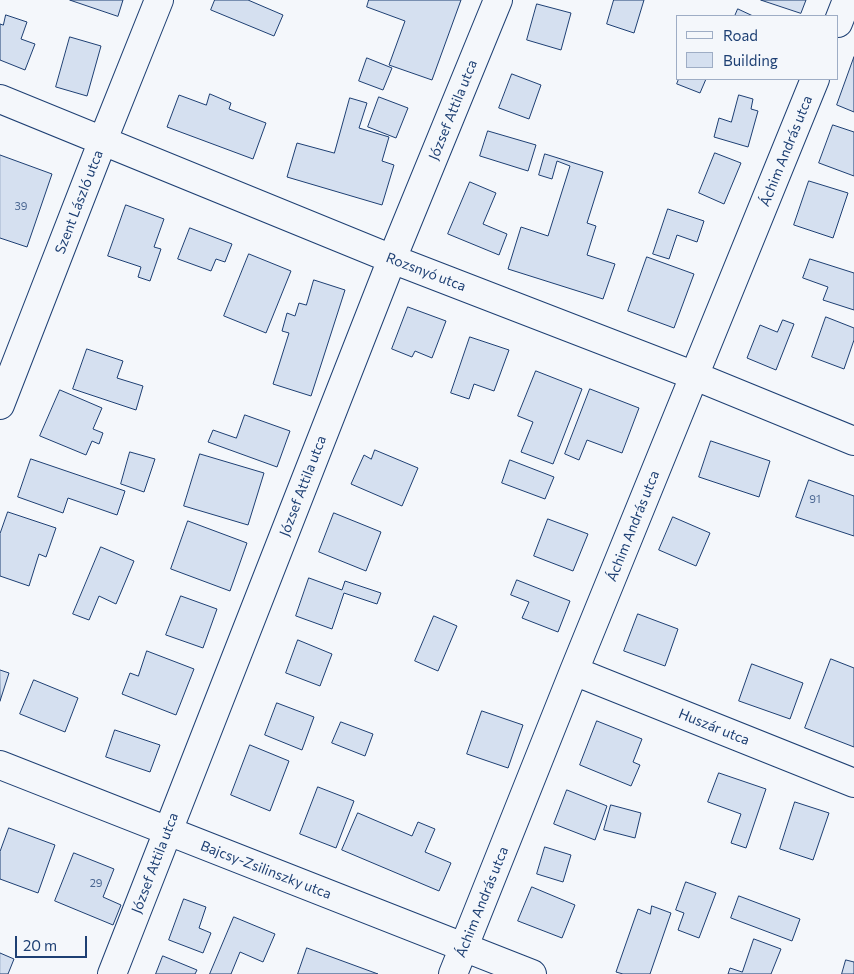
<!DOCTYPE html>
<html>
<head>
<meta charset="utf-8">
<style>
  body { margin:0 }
  #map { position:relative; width:854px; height:974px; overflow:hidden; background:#f4f7fb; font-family:Commissioner,sans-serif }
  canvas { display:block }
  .legend { position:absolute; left:676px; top:15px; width:162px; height:65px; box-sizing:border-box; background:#f4f7fb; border:1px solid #9eadc5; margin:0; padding:6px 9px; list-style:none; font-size:15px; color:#1d3f73 }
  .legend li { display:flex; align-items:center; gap:10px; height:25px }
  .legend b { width:25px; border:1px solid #9eadc5 }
  .scale { position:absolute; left:15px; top:936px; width:72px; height:22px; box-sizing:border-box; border:2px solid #1d3f73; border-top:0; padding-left:6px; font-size:15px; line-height:18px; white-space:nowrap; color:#1d3f73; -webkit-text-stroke:4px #f4f7fb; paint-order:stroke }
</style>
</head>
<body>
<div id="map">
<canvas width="854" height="974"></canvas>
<ul class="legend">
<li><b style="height:6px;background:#f4f7fb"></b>Road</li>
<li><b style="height:14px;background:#d5e0f0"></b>Building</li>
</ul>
<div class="scale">20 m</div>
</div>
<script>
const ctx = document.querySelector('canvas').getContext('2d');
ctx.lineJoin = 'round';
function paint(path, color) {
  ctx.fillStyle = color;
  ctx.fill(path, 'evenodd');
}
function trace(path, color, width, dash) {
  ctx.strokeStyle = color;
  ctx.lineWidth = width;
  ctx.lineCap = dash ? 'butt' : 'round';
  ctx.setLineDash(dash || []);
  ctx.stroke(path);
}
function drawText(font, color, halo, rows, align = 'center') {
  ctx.font = font + ' Commissioner,sans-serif';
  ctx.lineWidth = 4;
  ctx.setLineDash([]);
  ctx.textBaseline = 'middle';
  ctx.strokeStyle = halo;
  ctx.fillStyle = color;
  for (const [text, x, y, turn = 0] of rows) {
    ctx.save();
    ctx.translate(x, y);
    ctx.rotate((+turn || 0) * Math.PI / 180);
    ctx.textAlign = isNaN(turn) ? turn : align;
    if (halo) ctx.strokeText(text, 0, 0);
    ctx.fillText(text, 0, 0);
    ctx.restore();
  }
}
const building = new Path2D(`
  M70 0H123L118 16Z
  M215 0H248L283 15 274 36 211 10Z
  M369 0H461L432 80 389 65 405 21 367 7Z
  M614 0H644L634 33 607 24Z
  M761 0H806L801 13Z
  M537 4 571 13 561 50 527 40Z
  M738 9 753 16H735Z
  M6 15 27 22 21 39 35 44 25 70 0 60V24L3 25Z
  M70 37 101 46 87 96 56 87Z
  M854 57V112L837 105Z
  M367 58 392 68 383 90 359 81Z
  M512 74 541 85 529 119 499 108Z
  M679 79H706L700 93 677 84Z
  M210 94 231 103 229 109 266 123 253 159 167 127 179 95 206 105Z
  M739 95 753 99 751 109 758 111 748 147 714 137 719 118 731 122Z
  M379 97 408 108 396 138 368 127Z
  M350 98 367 103 359 128 389 137 382 161 394 165 382 205 287 177 297 143 334 153Z
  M833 125 854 132V176L819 163Z
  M488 131 536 145 528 171 480 156Z
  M715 153 741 163 724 204 699 193Z
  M545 154 603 172 587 223 596 226 587 255 615 264 603 299 508 269 521 227 548 236 570 166 557 161 552 179 539 175Z
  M0 155 52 174 27 247 0 238Z
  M809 181 848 193 833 238 794 225Z
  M470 182 496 193 483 224 507 234 499 255 448 234Z
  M126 205 164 219 154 247 161 249 150 281 138 277 141 267 108 256Z
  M668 209 704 221 697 242 677 235 669 259 653 254Z
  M190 228 232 244 225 262 216 259 211 271 178 259Z
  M249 254 291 271 266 333 224 316Z
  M647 257 694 274 674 328 628 311Z
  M810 259 854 273V310L823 300 828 287 803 278Z
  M314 280 345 290 311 396 273 384 289 333 282 331 287 313 295 316 299 303 306 305Z
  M408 307 446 321 432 358 415 351 412 357 392 349Z
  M826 317 854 328V340L844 369 812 357Z
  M783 320 794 324 776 370 747 358 760 325 777 332Z
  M470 337 509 350 494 391 474 384 469 399 451 393Z
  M87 349 123 361 117 378 143 386 136 410 73 389Z
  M536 371 582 389 553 464 521 452 533 422 518 416Z
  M590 389 639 408 622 453 587 440 579 460 565 454Z
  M60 390 102 408 93 429 103 433 99 444 92 441 86 455 40 436Z
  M245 415 290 431 277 467 208 442 213 430 236 438Z
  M711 441 770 461 759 497 699 477Z
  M375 450 418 468 402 506 351 484 364 455 371 459Z
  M130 452 155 459 144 492 121 484Z
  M200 454 264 473 248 525 184 506Z
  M31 459 125 491 117 515 68 498 63 513 18 497Z
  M510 460 554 477 545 499 502 483Z
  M809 480 854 496V536L796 517Z
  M8 512 56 528 46 557 39 554 29 586 0 576V534Z
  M334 513 381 532 366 571 319 552Z
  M673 517 710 533 696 566 659 550Z
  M548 519 588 534 573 571 534 556Z
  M188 521 247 543 230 591 171 569Z
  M101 547 134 561 116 604 99 596 89 620 73 614Z
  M309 578 342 590 345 581 381 593 377 604 344 593 332 629 296 616Z
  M517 580 570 601 558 632 522 618 529 602 511 595Z
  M181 596 217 609 203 648 166 635Z
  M638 614 678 629 665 666 624 651Z
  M434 616 457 626 438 671 415 661Z
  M298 640 332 654 320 686 286 673Z
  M147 651 194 669 176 715 122 694 130 673 138 676Z
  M831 659 854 668V747L805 728Z
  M752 664 803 683 790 719 739 701Z
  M0 670 9 673 0 701Z
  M34 680 78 698 65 732 20 714Z
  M277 703 314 717 302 750 265 735Z
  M482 711 523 725 508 768 467 754Z
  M597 721 642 739 633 762 640 765 631 786 580 765Z
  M341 722 373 734 365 756 332 743Z
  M115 730 160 745 150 772 106 757Z
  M250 745 289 761 270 811 231 795Z
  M719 773 766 789 746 848 731 843 741 814 708 802Z
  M318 787 354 801 336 848 300 834Z
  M567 790 607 806 595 840 554 824Z
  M795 802 829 813 813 860 780 849Z
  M611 805 641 813 635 838 604 830Z
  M358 813 412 836 418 822 435 829 425 852 451 863 439 891 342 850Z
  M9 828 55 845 38 893 0 879V852Z
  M545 847 571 855 563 882 537 874Z
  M74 853 114 869 103 897 121 905 113 925 55 901Z
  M686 882 716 893 699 938 678 930 684 913 676 910Z
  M532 887 575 905 562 938 518 921Z
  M739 896 800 919 792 941 731 918Z
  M184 899 206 907 199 928 211 933 203 953 169 940Z
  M652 906 671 913 650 974H623L616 972 638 909 650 914Z
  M234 917 275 934 263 962 240 952 231 974H210Z
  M754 939 781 949 771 974H728L730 968 742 972Z
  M307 948 378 974H298Z
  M0 953 14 959 8 974H0Z
  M163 956 197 970 195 974H156Z
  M846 960 854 962V974H842Z`);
paint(building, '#d5e0f0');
trace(building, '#1d3f73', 1);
const minor = new Path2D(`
  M838 23 847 0
  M0 99 392 259 695 376 854 441
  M0 405 103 140 159 0
  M574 671 854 783
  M0 765 532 974
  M112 974 392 259 498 0
  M453 974 574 671 815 79`);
trace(minor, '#1d3f73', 30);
trace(minor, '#f4f7fb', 28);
drawText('11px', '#4b6792', null, [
  ["39",21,206],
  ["91",815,499],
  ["29",96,883]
]);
drawText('14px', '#1d3f73', '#f4f7fb', [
  ["József Attila utca",453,110,-68],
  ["Áchim András utca",786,151,-68],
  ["Szent László utca",79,202,-69],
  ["Rozsnyó utca",426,272,21],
  ["József Attila utca",303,486,-69],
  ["Áchim András utca",633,526,-68],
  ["Huszár utca",714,727,22],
  ["József Attila utca",155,863,-69],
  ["Bajcsy-Zsilinszky utca",266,870,21],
  ["Áchim András utca",482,902,-68]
]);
</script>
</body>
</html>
